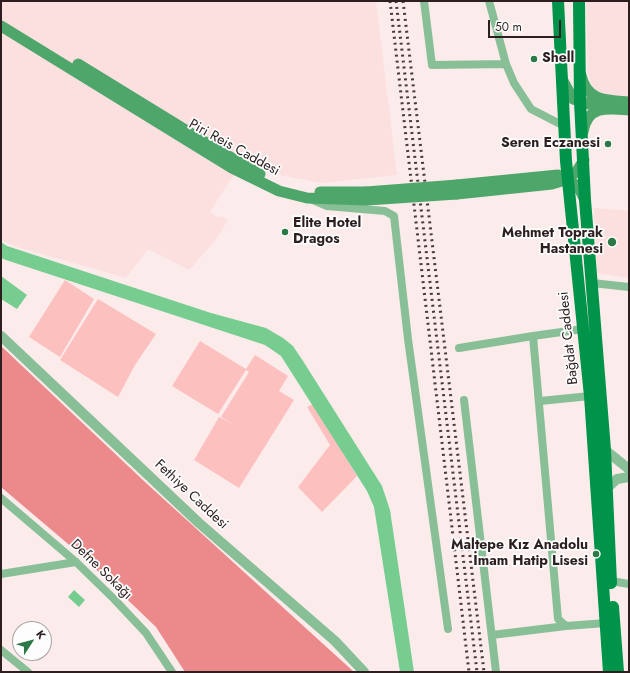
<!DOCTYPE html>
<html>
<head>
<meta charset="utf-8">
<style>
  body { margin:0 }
  #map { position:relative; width:630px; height:673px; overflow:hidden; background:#fbeceb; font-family:Jost,sans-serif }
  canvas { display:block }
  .frame { position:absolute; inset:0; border:2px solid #2d1f1f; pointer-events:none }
  .north { position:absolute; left:12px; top:621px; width:40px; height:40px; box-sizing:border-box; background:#fdfdfd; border:1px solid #aaa4a4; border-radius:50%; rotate:54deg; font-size:11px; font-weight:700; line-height:16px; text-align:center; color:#2d1f1f }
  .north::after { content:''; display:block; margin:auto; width:14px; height:18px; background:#2c7846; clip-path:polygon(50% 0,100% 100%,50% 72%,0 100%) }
  .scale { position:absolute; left:488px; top:20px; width:73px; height:18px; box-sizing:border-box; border:2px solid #2d1f1f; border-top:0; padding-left:5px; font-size:12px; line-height:14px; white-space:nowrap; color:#2d1f1f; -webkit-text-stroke:3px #fdfdfd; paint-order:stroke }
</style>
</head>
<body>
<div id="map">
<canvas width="630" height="673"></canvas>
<div class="frame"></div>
<div class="north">K</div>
<div class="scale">50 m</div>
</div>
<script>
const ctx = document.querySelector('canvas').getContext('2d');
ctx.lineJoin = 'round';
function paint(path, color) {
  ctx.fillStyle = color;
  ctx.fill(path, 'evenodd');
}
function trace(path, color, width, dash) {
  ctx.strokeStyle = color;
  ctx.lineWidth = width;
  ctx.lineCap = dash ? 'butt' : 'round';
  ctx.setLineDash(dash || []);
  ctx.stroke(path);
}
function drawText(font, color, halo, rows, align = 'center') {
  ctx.font = font + ' Jost,sans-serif';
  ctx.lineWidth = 3.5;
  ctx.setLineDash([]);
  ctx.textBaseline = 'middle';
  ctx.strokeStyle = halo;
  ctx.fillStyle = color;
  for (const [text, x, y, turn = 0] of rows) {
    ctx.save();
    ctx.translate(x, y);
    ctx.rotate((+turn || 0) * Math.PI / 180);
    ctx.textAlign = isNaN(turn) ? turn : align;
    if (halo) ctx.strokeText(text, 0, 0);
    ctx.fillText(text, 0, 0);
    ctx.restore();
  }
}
paint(new Path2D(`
  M1 1H376L397 175 322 183 283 176 255 161 233 176 210 212 219 218 222 216 228 220 217 238 189 270 148 249 126 278 17 247 1 240Z
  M586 1H629V99L605 98 594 90 588 73Z
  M594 208 629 211V278L597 273Z`), '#fcdfdf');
paint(new Path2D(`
  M65 280 94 299 60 357 29 337Z
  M98 299 156 334 135 365 118 397 60 360Z
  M200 341 246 369 255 355 288 376 279 391 294 400 239 488 194 460 219 417 233 424 221 417 249 372 246 370 218 414 172 386Z
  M313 404 357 476 322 512 298 487 330 445 307 407Z`), '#fcc0bf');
paint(new Path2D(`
  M1 346 145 482 354 672H185L156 627 81 555 1 487Z`), '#ec898b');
paint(new Path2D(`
  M1 242 7 246 211 313 266 328 283 338 293 346 303 361 382 486 390 510 414 672H400L374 507 367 491 281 356 265 345 6 260 1 258Z
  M1 276 27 295 17 309 1 299Z
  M74 590 85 600 79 607 68 597Z`), '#77cc90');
trace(new Path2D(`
  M424 1 432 65 506 64
  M489 1 506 64 514 83 531 109 564 126
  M313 200 327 206 385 211 394 216 408 339 448 629
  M592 283 629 287
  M583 329 533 336 558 619 566 626 606 623
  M459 348 533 336
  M464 400 496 672
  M540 401 590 396
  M1 498 76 562 114 599 146 633 172 672
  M1 574 76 562
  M611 581 629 584
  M492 635 566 626
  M1 650 28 672`), '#89bf97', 8);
trace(new Path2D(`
  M1 336 199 523 335 641 364 672
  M605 450 629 469
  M607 488 617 479 629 477`), '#89bf97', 10);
trace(new Path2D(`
  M1 26 232 168 279 191 307 198 367 200
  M78 64 218 150 260 174
  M581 75C587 102 607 100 629 102
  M563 81 573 99 602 108
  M583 132C587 105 608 108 629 110
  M457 185 558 175 578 186 585 200
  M320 192H366
  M457 194 552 184 568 179 577 171 584 160`), '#4fa66b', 11);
trace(new Path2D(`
  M558 1 566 161 590 396 609 672
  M579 1 580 102 585 200 605 450 611 583
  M613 607 618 672`), '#00934a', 12);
trace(new Path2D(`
  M390 1 469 672
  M396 1 477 672
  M403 1 484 672`), '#493b3b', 3, [2, 4]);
trace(new Path2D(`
  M366 192 457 185
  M367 200 457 194`), '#4fa66b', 11);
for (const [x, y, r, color] of [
  [534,59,4,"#2c7846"],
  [608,144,4,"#2c7846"],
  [285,232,4,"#2c7846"],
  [612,242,5,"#2c7846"],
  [596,554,4,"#2c7846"]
]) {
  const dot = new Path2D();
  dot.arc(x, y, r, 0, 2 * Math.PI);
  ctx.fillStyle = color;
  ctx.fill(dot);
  trace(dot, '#fdfdfd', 1.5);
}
drawText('bold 14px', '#2d1f1f', '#fdfdfd', [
  ["Shell",542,59,"left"],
  ["Seren Eczanesi",600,144],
  ["Elite Hotel",293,224,"left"],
  ["Dragos",293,240,"left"],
  ["Mehmet Toprak",603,234],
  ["Hastanesi",603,250],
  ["Maltepe Kız Anadolu",588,546],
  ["İmam Hatip Lisesi",588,562]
], 'right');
drawText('14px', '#2d1f1f', '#fdfdfd', [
  ["Piri Reis Caddesi",234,148,29],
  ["Bağdat Caddesi",569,338,-96],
  ["Fethiye Caddesi",191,495,43],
  ["Defne Sokağı",101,570,44]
]);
</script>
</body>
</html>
